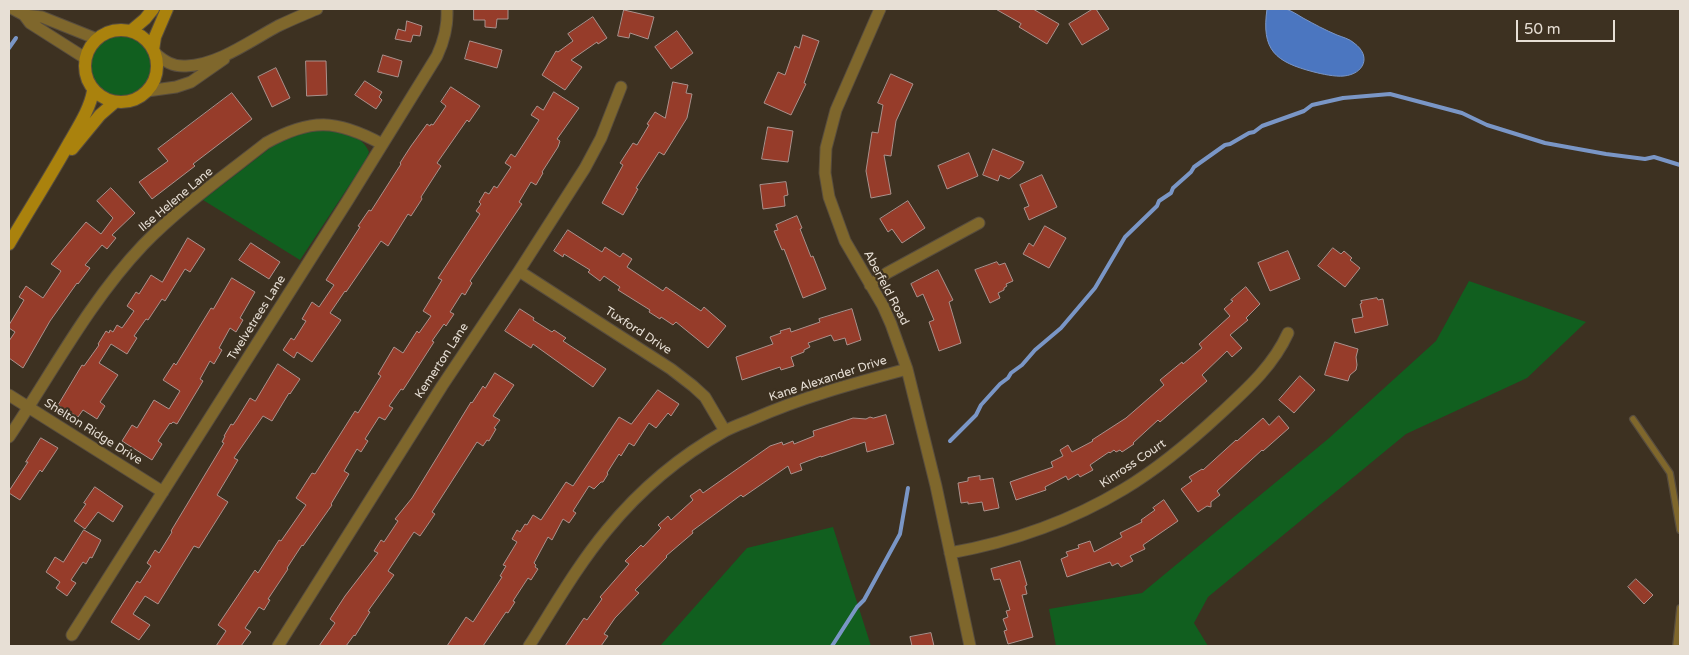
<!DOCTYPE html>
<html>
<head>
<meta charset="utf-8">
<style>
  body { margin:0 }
  #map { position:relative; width:1689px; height:655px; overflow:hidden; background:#3d3121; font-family:"Varela Round",sans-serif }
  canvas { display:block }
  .frame { position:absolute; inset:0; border:10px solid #e7dfd5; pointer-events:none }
  .scale { position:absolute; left:1516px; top:20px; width:99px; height:22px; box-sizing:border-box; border:2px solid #e7dfd5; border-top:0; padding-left:6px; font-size:15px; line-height:18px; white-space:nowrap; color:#e7dfd5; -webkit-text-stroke:4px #3d3121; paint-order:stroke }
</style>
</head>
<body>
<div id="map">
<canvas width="1689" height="655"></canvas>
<div class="frame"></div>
<div class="scale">50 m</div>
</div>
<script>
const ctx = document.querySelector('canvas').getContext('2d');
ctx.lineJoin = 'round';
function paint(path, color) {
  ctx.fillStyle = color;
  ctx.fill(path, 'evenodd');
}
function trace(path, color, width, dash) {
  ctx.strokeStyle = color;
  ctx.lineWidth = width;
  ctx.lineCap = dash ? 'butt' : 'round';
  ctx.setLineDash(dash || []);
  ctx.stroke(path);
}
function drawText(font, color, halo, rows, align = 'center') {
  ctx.font = font + ' "Varela Round",sans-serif';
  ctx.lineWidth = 4.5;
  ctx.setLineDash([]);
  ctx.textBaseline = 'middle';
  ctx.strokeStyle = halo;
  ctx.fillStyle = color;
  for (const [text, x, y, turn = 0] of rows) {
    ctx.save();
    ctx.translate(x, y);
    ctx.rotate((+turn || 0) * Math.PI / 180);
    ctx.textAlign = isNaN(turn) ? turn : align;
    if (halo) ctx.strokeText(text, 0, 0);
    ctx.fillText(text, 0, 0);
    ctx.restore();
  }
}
paint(new Path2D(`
  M85 66a36 36 0 1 1 72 0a36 36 0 1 1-72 0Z
  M312 129C332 130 361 131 369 152L366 160 300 260 203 200 274 145 294 135Z
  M1469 281 1586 322 1527 378 1406 434 1208 597 1194 623 1208 646H1056L1049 609 1142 593 1328 439 1436 341Z
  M833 527 871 646H660L747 548Z`), '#115f1f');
const water = new Path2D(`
  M1267 9C1273 9 1281 7 1286 9 1292 11 1298 15 1303 18 1314 24 1325 30 1337 35 1342 37 1350 39 1354 43 1372 56 1364 74 1344 76 1335 77 1322 74 1314 72 1275 62 1261 50 1267 9Z`);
paint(water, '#4b76c0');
trace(water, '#7a96c6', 1);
trace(new Path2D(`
  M9 48 16 38
  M950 441 976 415 981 405 1000 384 1008 378 1011 373 1022 365 1035 350 1061 328 1095 288 1125 237 1157 206 1159 201 1171 193 1173 188 1191 172 1194 167 1225 145 1230 144 1249 133 1254 132 1262 126 1304 111 1312 105 1343 98 1390 94 1462 113 1487 125 1545 143 1606 154 1645 159 1654 157 1680 165
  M832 646 857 607 864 600 900 534 908 488`), '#7a96c6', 4);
const building = new Path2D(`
  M474 9H508V19H497L496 28 485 27V20H474Z
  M996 9H1033L1059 24 1047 44 1019 27 1021 24Z
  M1093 9H1096L1109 29 1082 45 1069 24Z
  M624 10 654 17 648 39 630 33 629 38 618 36Z
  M593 17 607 38 598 44 597 42 571 60 582 67 565 90 542 75 556 51 558 52 573 41 568 34Z
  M407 21 422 26 420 36 413 35 411 42 395 39 398 29 405 31Z
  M677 31 693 53 671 69 655 47Z
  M803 35 819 41 804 83 806 84 791 115 764 103 778 72 785 75 795 46 799 48Z
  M470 41 502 50 497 68 465 59Z
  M383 55 402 61 398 77 378 72Z
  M306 61H326L327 95 307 96Z
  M276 68 290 98 272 107 258 77Z
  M891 74 913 84 896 121 891 156 884 155 891 194 871 198 866 171 872 132 878 133 883 105 878 103Z
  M365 81 382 92 379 97 382 100 376 109 355 95Z
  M673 82 688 85 686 93 692 94 687 118 664 155 659 152 636 188 638 189 623 215 602 203 623 165 620 163 633 143 637 145 649 125 647 124 655 112 665 118Z
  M451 87 480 106 469 122 467 120 437 163 441 166 421 197 422 199 411 216 408 214 388 246 381 241 346 292 345 291 330 313 341 320 312 362 297 352 294 358 283 350 291 338 294 340 306 321 302 319 312 302 319 307 334 285 326 280 360 227 358 226 369 210 371 211 401 164 400 163 411 146 427 124 430 126 431 124 433 125 446 106 441 102Z
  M554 92 579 108 557 139 560 141 558 147 542 172 543 173 536 185 531 182 519 202 522 204 470 281 472 283 465 295 462 293 450 312 454 314 446 326 444 324 432 341 434 342 403 390 401 389 389 406 393 408 385 420 379 417 365 439 368 441 361 452 357 449 344 471 349 474 331 504 332 505 303 546 302 545 287 568 288 569 268 599 270 600 264 610 259 607 245 628 251 632 241 646H216L226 631 218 625 255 570 258 573 279 540 281 541 306 505 296 498 312 473 315 474 355 411 358 413 381 376 378 374 394 347 403 353 417 331 419 333 431 316 423 311 442 280 438 278 480 214 476 211 481 204 479 202 485 192 489 194 494 186 497 188 511 167 505 163 511 154 515 157 539 120 531 115 537 106 543 110Z
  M232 93 252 119 193 164 195 166 152 199 139 182 168 161 158 149Z
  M768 127 793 131 788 162 762 159Z
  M993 149 1024 162 1020 170 1009 179 1000 175 998 181 983 175Z
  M969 153 978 176 947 189 938 166Z
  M1042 175 1057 207 1029 220 1024 208 1029 206 1020 185Z
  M786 182 788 195 784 196 785 206 763 209 760 185Z
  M111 188 135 213 112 235 116 238 107 249 102 245 85 265 90 268 78 284 77 283 50 321 23 368 9 358V341L15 332 9 328V325L24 300 19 297 26 286 43 298 61 271 51 264 86 222 101 234 113 218 97 201Z
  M908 201 925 228 902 243 892 229 888 232 880 219Z
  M797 216 802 228 800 229 811 257 813 256 826 289 803 298 784 249 782 250 774 231 778 230 776 225Z
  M1045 226 1066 238 1049 268 1023 254 1029 243 1033 246Z
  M568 230 602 252 605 247 620 257 623 253 632 259 627 267 663 291 666 287 701 311 704 307 726 326 708 348 676 322 673 325 661 317 660 319 649 312 650 310 618 290 620 287 604 276 600 281 588 272 590 270 564 254 563 257 554 251Z
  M188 238 205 249 190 272 185 269 165 301 162 299 148 320 146 319 134 336 137 338 127 354 111 344 99 363 118 375 100 402 105 406 97 419 83 410 78 417 58 405 82 365 84 366 99 345 98 344 106 331 109 333 110 330 113 332 117 325 122 328 134 311 127 306 136 292 139 294 151 275 162 282Z
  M251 243 280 262 269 279 239 260Z
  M1333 248 1341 254 1344 251 1352 258 1350 260 1360 268 1345 287 1318 266Z
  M1288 251 1300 279 1270 291 1258 263Z
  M997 262 999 265 1005 263 1013 281 1006 284 1007 286 1004 288V290L998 293 1000 298 990 303 975 270Z
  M938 270 953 300 949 302 961 343 939 351 929 322 934 320 923 294 917 297 911 284Z
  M232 278 255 292 240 318 243 320 236 332 230 328 219 348 222 350 214 364 210 361 200 379 203 381 177 424 173 422 171 424 170 423 158 441 162 444 152 460 122 441 132 425 137 428 154 400 169 409 180 391 163 380 174 363 176 365 211 308 213 309Z
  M1246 287 1260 304 1246 318 1248 320 1230 335 1242 348 1232 357 1227 351 1202 375 1207 381 1160 422 1158 420 1133 443 1134 444 1122 452 1120 450 1116 452 1114 450 1110 453 1109 452 1090 465 1093 470 1080 477 1078 474 1068 480 1066 476 1045 487 1046 490 1016 500 1010 482 1053 467 1051 462 1063 456 1060 450 1068 445 1072 452 1093 441 1092 440 1126 418 1164 385 1160 380 1182 362 1183 364 1202 348 1199 344 1230 316 1224 309 1233 301 1231 300Z
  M1377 298 1378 300 1383 299 1388 325 1355 333 1352 319 1363 317 1360 304 1362 303 1361 301Z
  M520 309 534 318 533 320 552 332 554 330 566 338 563 341 606 369 593 387 533 344 531 348 505 331Z
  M852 309 861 340 847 345 845 338 834 341 831 335 808 343 810 347 804 350V352L791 357 794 366 781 370 780 367 742 380 736 357 773 344 770 337 781 333 780 331 790 328 791 332 820 322 819 319Z
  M1335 342 1358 349 1356 357 1357 365 1356 370 1350 375 1348 381 1325 375Z
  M278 364 300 379 290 394 289 393 272 421 263 416 234 458 238 460 217 495 228 502 199 548 194 546 158 604 145 596 133 614 150 625 139 640 111 622 137 581 140 583 151 566 147 563 155 550 159 553 172 532 171 531 224 443 222 442 225 436H224L231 424 233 425 237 419 250 398 255 401Z
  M495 373 514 385 493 416 500 420 494 428 496 429 489 441 487 440 483 446 477 442 432 512 435 514 420 536 414 532 388 571 394 575 368 611 370 612 355 636 354 635 346 646H319L335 623 330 619 345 596 378 553 374 551 381 540 384 542 398 521 395 519 412 498 471 402 472 403 483 386 485 388Z
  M1300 376 1315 390 1294 413 1279 400Z
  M658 390 679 404 671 416 668 413 656 428 649 423 634 446 629 443 621 456 619 454 607 473 608 474 603 482H601L594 489 589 486 573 511 576 513 569 523 563 519 552 540 548 537 534 563 536 565 535 567 538 569 531 580 528 578 513 601 515 602 508 613 506 612 483 646H447L466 617 473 622 502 577 500 576 506 566 503 565 517 542 512 539 517 530 520 532 525 524 527 525 533 515 541 520 566 482 573 486 619 417 631 424Z
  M886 415 894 444 867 452 865 442 821 457V456L800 464 802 470 791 474 788 466 743 497 741 495 692 531 693 533 666 556 667 557 635 590 639 593 615 618 604 634 608 636 601 646H565L584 618 587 620 602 599 600 597 629 564 625 561 641 545 643 547 661 528 658 525 668 516 671 520 693 500 690 496 700 489 703 493 770 446 782 442 783 445 793 441 794 444 814 436 813 431 853 418 866 419 870 417 873 418Z
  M1279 416 1289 428 1263 451 1262 450 1217 491 1220 495 1211 502V507L1207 506 1198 512 1181 489 1192 481 1189 477 1202 469 1203 470 1236 440 1237 441 1263 418 1269 425Z
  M41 438 58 448 42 472 40 470 20 500 9 493V491L28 462H26Z
  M980 476V480L993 478 999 508 984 511 982 502 968 504V502L961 503 958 483 968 481V478Z
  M95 487 123 506 113 522 98 512 85 529 74 521 86 504 84 503Z
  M1164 500 1178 521 1143 545 1145 549 1130 556 1133 561 1121 567 1118 563 1112 566 1110 562 1067 577 1061 559 1068 556 1066 552 1079 548 1078 545 1090 541 1094 552 1122 537 1120 533 1142 522 1141 520 1155 510 1153 508Z
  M84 530 101 540 92 558 90 557 86 564 83 562 71 580 76 583 67 596 56 588 60 582 46 572 55 557 63 562Z
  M1020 561 1027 585 1025 586 1027 594 1022 595 1033 637 1008 644 1004 631 1007 630 1003 619 1008 617 1006 611 1010 610 1000 579 994 580 991 569Z
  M1636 579 1653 595 1644 604 1628 587Z
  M931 633 934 646H912L910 637Z`);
paint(building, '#963c2a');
trace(building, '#aa918c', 1);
const service = new Path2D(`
  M1633 419 1670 473 1680 530
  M1676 646 1680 608`);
const minor = new Path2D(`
  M13 9 24 15 42 17 97 39
  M880 9 836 110 826 148 825 173 829 197 845 241 883 306 891 324 907 369 936 486 970 646
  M24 15 30 23 85 58
  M155 53C164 61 173 67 186 66 218 65 250 41 278 26 291 20 304 14 317 9
  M147 91 176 87 191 82 224 59
  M519 271 671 369 693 386 705 397 725 431
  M870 285 887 273 979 223
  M9 395 163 492
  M9 437C52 373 89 302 143 245 180 207 224 176 266 143 311 118 336 119 382 144
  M950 553C1011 542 1071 521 1124 489 1159 468 1191 441 1220 414 1247 389 1273 366 1288 333
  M72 635 348 200 437 56C444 41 448 26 447 9
  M278 646 442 386 519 271 585 168 601 138 621 87
  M529 646C554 607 577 566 607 530 639 491 680 456 725 431 734 426 744 423 753 419 802 397 855 383 907 369`);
const secondary = new Path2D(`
  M85 66a36 36 0 1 1 72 0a36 36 0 1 1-72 0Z
  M132 30 145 19 153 9
  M153 50 155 37 167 9
  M72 149 100 115 115 102
  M9 244C29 210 50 177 69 143 78 127 90 109 93 91`);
trace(service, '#584d3e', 8);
trace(minor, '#584d3e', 13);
trace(secondary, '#584d3e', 14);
trace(service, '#7f672c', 5.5);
trace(minor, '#7f672c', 11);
trace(secondary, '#aa820d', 12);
drawText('12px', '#e7dfd5', '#3d3121', [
  ["Ilse Helene Lane",176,200,-40],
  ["Aberfeld Road",886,288,62],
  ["Twelvetrees Lane",257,318,-58],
  ["Tuxford Drive",638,331,33],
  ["Kemerton Lane",442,361,-57],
  ["Kane Alexander Drive",828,379,-18],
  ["Shelton Ridge Drive",93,432,32],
  ["Kinross Court",1133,464,-34]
]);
</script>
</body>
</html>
